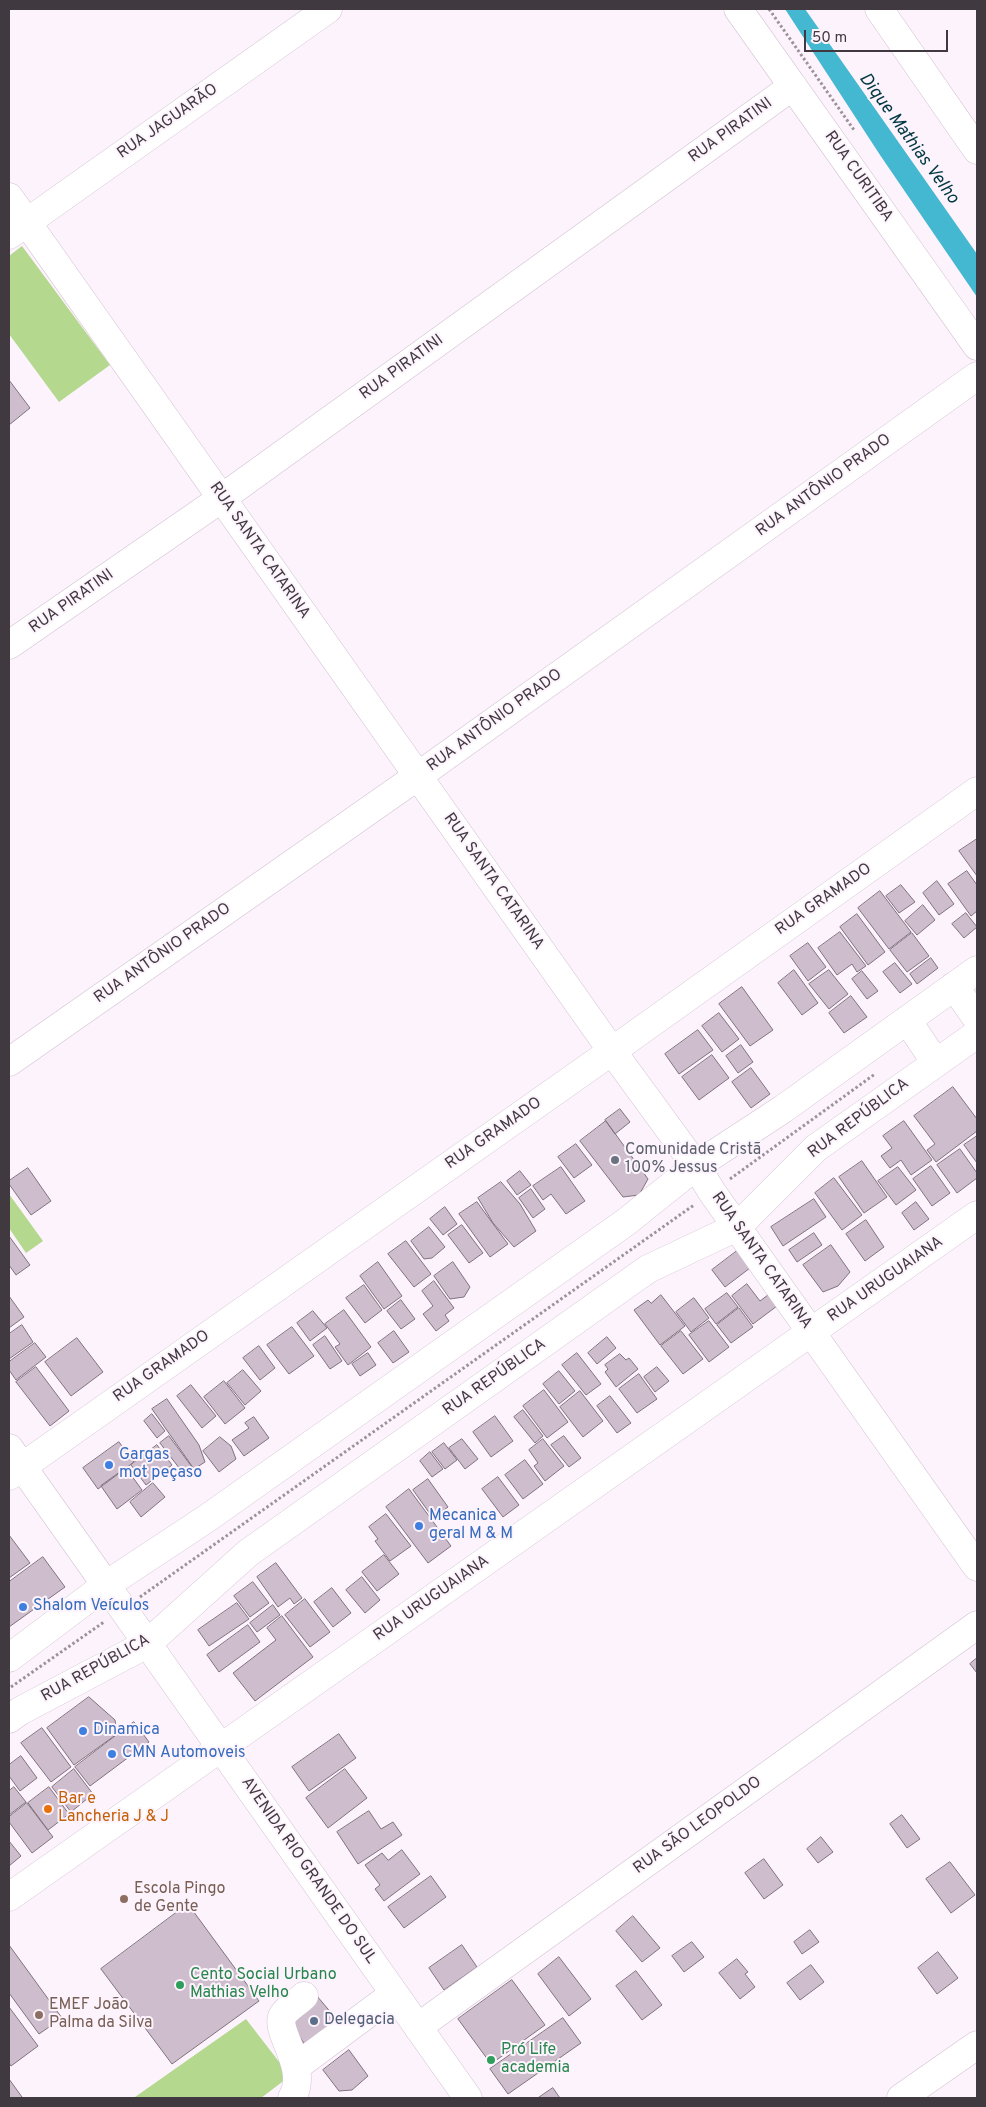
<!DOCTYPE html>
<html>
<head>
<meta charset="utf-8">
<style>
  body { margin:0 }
  #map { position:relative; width:986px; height:2107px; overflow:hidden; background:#fdf3fc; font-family:Overpass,sans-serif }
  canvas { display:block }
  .frame { position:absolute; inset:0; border:10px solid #403a40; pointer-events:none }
  .scale { position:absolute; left:804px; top:30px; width:144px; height:22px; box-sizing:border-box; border:2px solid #403a40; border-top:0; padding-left:6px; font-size:15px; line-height:18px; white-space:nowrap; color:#403a40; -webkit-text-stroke:4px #fdf3fc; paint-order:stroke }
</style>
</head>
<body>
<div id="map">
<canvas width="986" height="2107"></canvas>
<div class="frame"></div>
<div class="scale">50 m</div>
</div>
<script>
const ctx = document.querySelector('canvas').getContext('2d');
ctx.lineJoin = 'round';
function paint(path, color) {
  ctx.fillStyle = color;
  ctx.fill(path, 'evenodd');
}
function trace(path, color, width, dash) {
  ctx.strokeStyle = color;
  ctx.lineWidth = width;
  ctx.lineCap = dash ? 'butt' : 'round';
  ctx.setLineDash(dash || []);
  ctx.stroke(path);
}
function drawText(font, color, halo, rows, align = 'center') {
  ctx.font = font + ' Overpass,sans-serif';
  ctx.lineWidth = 4;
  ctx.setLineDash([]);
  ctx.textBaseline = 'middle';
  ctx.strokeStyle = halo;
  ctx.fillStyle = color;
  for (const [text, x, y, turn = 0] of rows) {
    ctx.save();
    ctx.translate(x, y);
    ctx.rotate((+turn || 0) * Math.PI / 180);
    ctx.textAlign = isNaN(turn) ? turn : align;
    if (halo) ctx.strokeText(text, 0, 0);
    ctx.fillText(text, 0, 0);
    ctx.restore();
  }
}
paint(new Path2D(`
  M22 246 110 365 59 402 9 334V256Z
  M9 1194 43 1241 26 1253 9 1228Z
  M246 2019 290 2076 261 2098 135 2097Z`), '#b3d88e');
paint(new Path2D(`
  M785 9H805L977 254V297L880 155Z`), '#44b7d1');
const building = new Path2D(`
  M9 380 30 408 9 425Z
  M977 839V876L959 851Z
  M967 871 977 885V911L971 916 948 884Z
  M937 881 954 904 939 915 923 893Z
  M901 885 915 902 899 913 886 896Z
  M880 891 911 932 889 949 858 908Z
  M923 905 935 920 917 935 905 921Z
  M966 913 977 927 964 938 952 924Z
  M857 914 885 952 868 965 840 927Z
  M840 932 866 966 857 972 852 964 837 975 818 948Z
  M912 933 929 956 907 972 890 950Z
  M808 943 826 967 808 981 790 956Z
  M931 958 938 968 917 984 910 974Z
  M895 963 912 984 900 993 883 972Z
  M794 970 818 1003 802 1015 778 983Z
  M829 970 848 994 829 1009 809 984Z
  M862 971 878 991 867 999 852 979Z
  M742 987 773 1030 750 1046 719 1004Z
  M851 996 867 1017 844 1033 829 1013Z
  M719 1013 739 1039 722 1052 702 1026Z
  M698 1030 713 1050 679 1074 665 1054Z
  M741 1045 753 1062 738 1073 726 1056Z
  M712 1055 729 1078 699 1100 682 1077Z
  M751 1068 770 1094 751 1108 732 1082Z
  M953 1087 977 1119V1131L936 1162 927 1150 935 1144 914 1116Z
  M620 1109 630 1122 615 1134 605 1120Z
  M606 1121 648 1179 639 1195 623 1197 580 1141Z
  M904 1121 932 1160 911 1175 901 1160 890 1168 881 1156 892 1148 883 1136Z
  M977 1136V1163L964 1145Z
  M576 1144 592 1165 574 1178 558 1157Z
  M960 1149 977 1173V1178L957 1193 937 1165Z
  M862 1161 887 1197 864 1213 839 1177Z
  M931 1166 950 1193 932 1206 913 1179Z
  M561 1167 585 1201 566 1214 551 1194 543 1200 533 1186Z
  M898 1167 916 1190 896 1205 878 1181Z
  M28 1168 51 1201 31 1215 9 1184V1181Z
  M520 1171 531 1185 517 1195 507 1181Z
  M834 1178 862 1215 842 1230 815 1193Z
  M501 1182 520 1204 536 1231 514 1247 493 1223 478 1198Z
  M531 1189 545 1209 533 1218 519 1198Z
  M814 1199 826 1217 783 1246 771 1227Z
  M477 1202 508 1244 490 1257 459 1214Z
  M916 1202 929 1219 914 1230 902 1213Z
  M445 1207 457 1224 443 1235 430 1219Z
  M866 1220 884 1247 865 1261 846 1234Z
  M462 1225 483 1253 469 1263 448 1235Z
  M429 1227 445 1247 432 1258 424 1259 411 1241Z
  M814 1233 822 1245 797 1262 789 1250Z
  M9 1236 30 1265 16 1275 9 1265Z
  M406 1241 431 1274 414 1287 388 1254Z
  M831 1245 850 1272 838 1286 823 1292 803 1265Z
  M737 1251 750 1268 725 1287 712 1270Z
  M378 1262 402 1296 384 1309 360 1276Z
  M453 1262 470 1287 464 1297 450 1299 434 1276Z
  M434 1281 454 1308 445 1315 449 1321 436 1331 423 1314 433 1306 422 1291Z
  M747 1284 760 1301 768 1295 777 1306 753 1324 732 1296Z
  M364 1285 382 1310 365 1323 346 1298Z
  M727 1293 738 1307 716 1324 705 1309Z
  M661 1295 685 1326 660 1345 634 1310 648 1300 651 1303Z
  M9 1296 24 1317 9 1328Z
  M694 1298 709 1318 691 1332 676 1312Z
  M401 1300 415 1319 401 1329 387 1311Z
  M739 1308 753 1327 731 1343 717 1325Z
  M344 1310 371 1347 348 1365 335 1347 340 1344 325 1324Z
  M313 1311 327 1328 310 1341 297 1323Z
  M709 1321 729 1347 709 1362 689 1335Z
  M22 1325 33 1342 9 1359V1334Z
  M292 1327 314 1356 289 1374 267 1345Z
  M394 1331 409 1352 393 1363 378 1343Z
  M681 1331 703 1359 683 1374 661 1346Z
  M325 1336 342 1361 330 1369 313 1345Z
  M607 1337 616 1348 597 1364 588 1353Z
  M77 1338 103 1372 71 1396 45 1362Z
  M35 1343 46 1357 16 1380 9 1370V1362Z
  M259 1346 275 1368 260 1380 243 1358Z
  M368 1353 376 1365 360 1376 352 1364Z
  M577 1353 601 1384 586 1395 562 1365Z
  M620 1354 626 1360 629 1358 638 1369 616 1387 605 1372 608 1369 605 1365Z
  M36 1367 69 1411 50 1426 16 1382Z
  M657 1367 669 1381 655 1392 644 1377Z
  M243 1370 261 1391 245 1405 227 1383Z
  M559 1371 575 1391 559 1404 543 1384Z
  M639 1374 657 1399 637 1413 619 1389Z
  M224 1381 245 1408 225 1424 204 1397Z
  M191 1385 216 1416 202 1428 177 1396Z
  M544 1390 568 1422 547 1438 523 1406Z
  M580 1391 603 1421 583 1437 560 1407Z
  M610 1396 631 1423 617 1433 597 1406Z
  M167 1399 199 1445 205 1462 194 1469 152 1409Z
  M523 1410 543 1436 535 1443 514 1417Z
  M152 1414 165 1431 157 1438 144 1421Z
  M495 1416 513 1441 491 1457 473 1432Z
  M254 1417 269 1438 244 1456 232 1440 249 1428 245 1423Z
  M169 1436 192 1467 183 1473 160 1443Z
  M564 1436 581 1458 569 1467 551 1445Z
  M220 1437 231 1446 236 1459 219 1472 203 1451Z
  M462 1439 478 1459 465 1469 449 1448Z
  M543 1439 564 1466 545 1481 534 1466 538 1463 529 1450Z
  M119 1442 134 1462 98 1489 83 1468Z
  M444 1443 457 1460 445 1469 432 1452Z
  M157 1445 172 1465 146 1485 131 1465Z
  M430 1452 443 1469 432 1477 420 1461Z
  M525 1460 543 1484 523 1499 505 1475Z
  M126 1468 142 1490 117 1509 101 1486Z
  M498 1477 519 1505 503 1517 482 1489Z
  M428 1479 448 1507 433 1518 413 1490Z
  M153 1483 165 1497 141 1517 130 1502Z
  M409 1489 451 1546 428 1563 386 1507Z
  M386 1514 411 1546 390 1561 375 1541 378 1539 369 1527Z
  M9 1535 30 1563 9 1578Z
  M384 1555 399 1574 377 1591 362 1572Z
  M43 1557 65 1587 9 1627V1582Z
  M276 1563 302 1598 294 1604 290 1598 278 1607 257 1577Z
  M362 1577 380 1600 365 1613 346 1590Z
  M253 1582 269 1603 250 1617 234 1596Z
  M332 1588 351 1613 333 1627 314 1602Z
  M305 1599 330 1632 310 1647 285 1615Z
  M237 1603 249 1619 209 1646 198 1630Z
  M273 1605 280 1615 257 1632 250 1623Z
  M282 1616 313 1657 255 1701 233 1673 276 1640 267 1628Z
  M248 1625 260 1642 219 1672 207 1655Z
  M977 1658V1673L970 1664Z
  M89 1697 115 1720 117 1734 74 1765 47 1728Z
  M134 1722 149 1742 90 1786 75 1767Z
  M42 1728 71 1767 51 1782 21 1743Z
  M339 1734 356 1758 309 1791 292 1767Z
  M21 1756 37 1778 20 1791 9 1776V1765Z
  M74 1769 93 1794 71 1812 52 1787Z
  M345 1769 367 1798 328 1828 306 1798Z
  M14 1787 26 1802 9 1815V1791Z
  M49 1787 69 1814 48 1830 28 1803Z
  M27 1803 53 1837 32 1853 9 1822V1817Z
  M369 1811 381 1829 393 1822 402 1835 358 1864 337 1832Z
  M902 1815 920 1839 907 1848 890 1824Z
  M821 1837 833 1852 818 1863 807 1849Z
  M9 1841 21 1856 9 1866Z
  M402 1850 420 1874 384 1901 375 1889 380 1885 365 1865 382 1853 388 1860Z
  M764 1859 783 1885 764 1899 745 1873Z
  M950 1862 975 1895 951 1913 926 1879Z
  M431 1876 446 1897 404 1928 388 1907Z
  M188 1904 259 2001 172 2064 101 1969Z
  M633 1916 660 1948 642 1962 616 1931Z
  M810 1930 819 1942 802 1954 794 1942Z
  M692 1942 704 1957 684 1972 672 1956Z
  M9 1945 62 2018 39 2034 9 1993Z
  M462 1945 477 1967 444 1990 429 1968Z
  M938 1952 958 1978 937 1994 918 1968Z
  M559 1957 591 1999 569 2016 538 1974Z
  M737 1959 748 1972 745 1974 755 1987 740 1999 719 1973Z
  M811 1965 824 1982 800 2000 787 1983Z
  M636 1971 662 2005 642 2020 616 1986Z
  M512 1980 545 2025 491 2064 458 2019Z
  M317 1996 343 2027 308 2050 287 2016Z
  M9 2007 38 2046 11 2066 9 2063Z
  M563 2018 581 2043 508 2094 490 2069Z
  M349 2050 368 2076 352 2090 339 2091 323 2070Z
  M9 2079 22 2097 20 2098H9Z
  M553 2088 560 2098H538Z`);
paint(building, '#cebdcc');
trace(building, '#817280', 1);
const minor = new Path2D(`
  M738 9 977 346
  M879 9 977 150
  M9 197 612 1051 696 1166 712 1192 977 1567
  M9 235 328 9
  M9 645 222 498 793 86
  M954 986 977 1019
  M907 1020 936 1063
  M9 1062 418 776 977 376
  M9 1448 106 1585 206 1519 626 1222 696 1166 783 1109 977 970
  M9 1476 612 1051 977 791
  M147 1644 248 1553 648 1269 737 1227 816 1148 977 1034
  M9 1897 977 1215
  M418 2027 977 1625
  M297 2066 394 1994
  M292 2098C310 2067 273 2031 283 2015 287 2008 298 2002 304 1996
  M901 2098 977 2045`);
const major = new Path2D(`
  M9 1658 106 1585 468 2098
  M9 1719 20 1711 147 1644`);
trace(minor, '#d2c1d1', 29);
trace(major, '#d2c1d1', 29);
trace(new Path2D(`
  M769 9 854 130
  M730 1179 875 1074
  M140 1597 694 1205
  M11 1687 104 1622`), '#9b939b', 3, [2.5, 2.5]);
trace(minor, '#fff', 28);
trace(major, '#fff', 28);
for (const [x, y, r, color] of [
  [615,1160,5,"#6b7280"],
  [109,1465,5,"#3f7fe0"],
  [419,1526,5,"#3f7fe0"],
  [23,1607,5,"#3f7fe0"],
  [83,1731,5,"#3f7fe0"],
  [112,1754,5,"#3f7fe0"],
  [48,1809,5,"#e8710a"],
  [124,1899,5,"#8d6e63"],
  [180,1985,5,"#2e9e5b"],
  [39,2015,5,"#8d6e63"],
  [314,2021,5,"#5c6f8a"],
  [491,2060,5,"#2e9e5b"]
]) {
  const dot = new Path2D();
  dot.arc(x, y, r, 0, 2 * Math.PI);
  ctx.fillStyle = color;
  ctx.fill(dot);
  trace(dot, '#fdf3fc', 2);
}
drawText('16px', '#403a40', '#fdf3fc', [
  ["RUA JAGUARÃO",168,122,-35],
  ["RUA PIRATINI",731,131,-36],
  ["RUA CURITIBA",858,177,55],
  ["RUA PIRATINI",402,368,-36],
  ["RUA ANTÔNIO PRADO",824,486,-36],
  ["RUA SANTA CATARINA",259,551,55],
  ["RUA PIRATINI",72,602,-35],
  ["RUA ANTÔNIO PRADO",495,721,-36],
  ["RUA SANTA CATARINA",493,882,55],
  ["RUA GRAMADO",824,900,-35],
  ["RUA ANTÔNIO PRADO",163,954,-35],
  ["RUA REPÚBLICA",859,1119,-37],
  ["RUA GRAMADO",494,1134,-35],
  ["RUA SANTA CATARINA",761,1261,55],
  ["RUA URUGUAIANA",886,1280,-35],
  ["RUA GRAMADO",162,1367,-35],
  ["RUA REPÚBLICA",495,1378,-35],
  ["RUA URUGUAIANA",432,1599,-35],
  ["RUA REPÚBLICA",96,1669,-29],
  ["RUA SÃO LEOPOLDO",698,1826,-36],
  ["AVENIDA RIO GRANDE DO SUL",308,1871,55]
]);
drawText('16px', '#5b616d', '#fdf3fc', [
  ["Comunidade Cristã",625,1151],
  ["100% Jessus",625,1169]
], 'left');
drawText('16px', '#366cbe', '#fdf3fc', [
  ["Gargas",119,1456],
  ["mot peçaso",119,1474],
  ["Mecanica",429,1517],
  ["geral M & M",429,1535],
  ["Shalom Veículos",33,1607],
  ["Dinamica",93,1731],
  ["CMN Automoveis",122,1754]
], 'left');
drawText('16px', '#c56008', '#fdf3fc', [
  ["Bar e",58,1800],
  ["Lancheria J & J",58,1818]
], 'left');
drawText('16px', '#785e54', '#fdf3fc', [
  ["Escola Pingo",134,1890],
  ["de Gente",134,1908],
  ["EMEF João",49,2006],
  ["Palma da Silva",49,2024]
], 'left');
drawText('16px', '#27864d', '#fdf3fc', [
  ["Cento Social Urbano",190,1976],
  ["Mathias Velho",190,1994],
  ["Pró Life",501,2051],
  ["academia",501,2069]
], 'left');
drawText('16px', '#4e5e75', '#fdf3fc', [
  ["Delegacia",324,2021]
], 'left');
drawText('italic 18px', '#013843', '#fdf3fc', [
  ["Dique Mathias Velho",908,139,54]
]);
</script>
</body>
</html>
